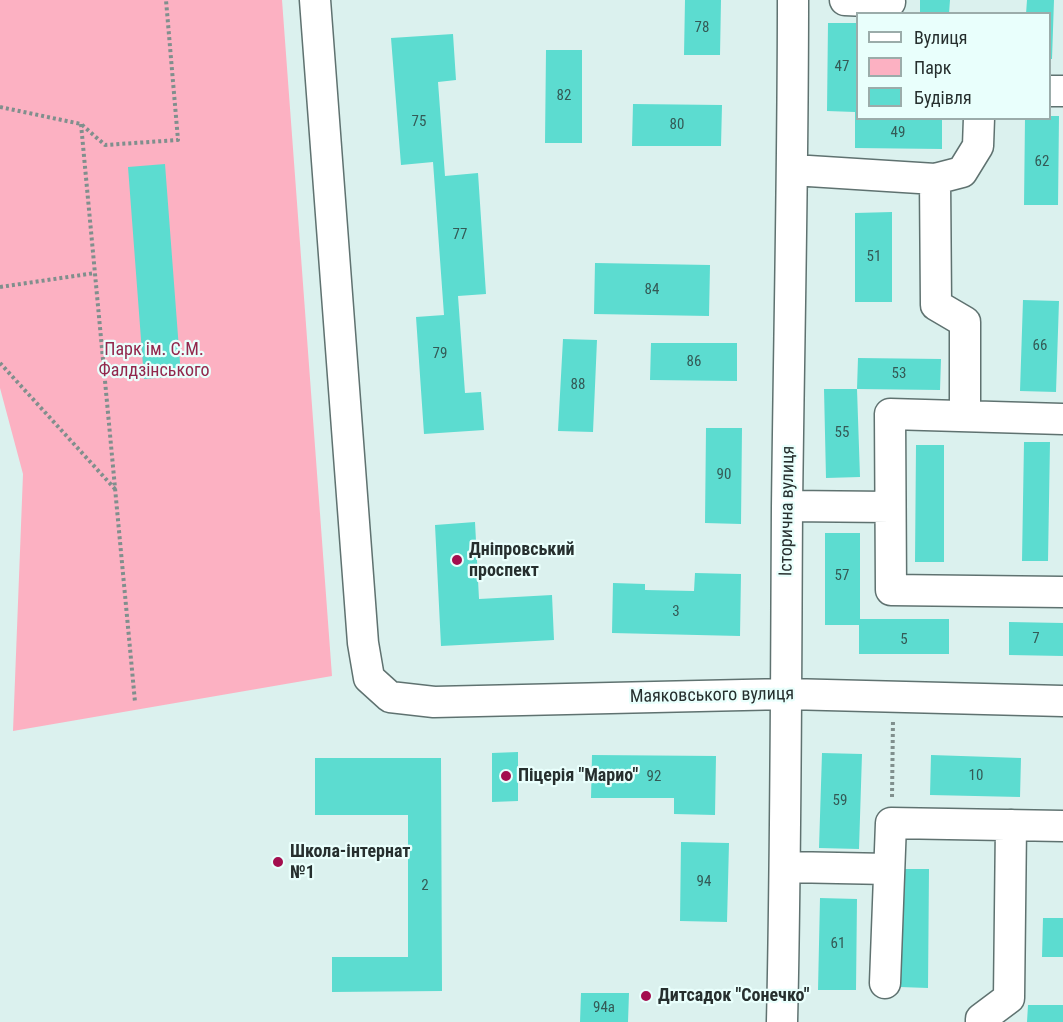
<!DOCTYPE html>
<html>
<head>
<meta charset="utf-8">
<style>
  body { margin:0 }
  #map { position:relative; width:1063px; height:1022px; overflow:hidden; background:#dbf1ee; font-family:"Roboto Condensed",sans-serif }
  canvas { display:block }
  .legend { position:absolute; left:856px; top:12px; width:195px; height:108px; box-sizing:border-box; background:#e9fffc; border:2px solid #9bacaa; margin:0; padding:8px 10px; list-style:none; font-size:18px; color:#262f2e }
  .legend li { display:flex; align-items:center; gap:12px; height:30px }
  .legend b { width:30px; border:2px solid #9bacaa }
</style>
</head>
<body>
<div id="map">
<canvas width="1063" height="1022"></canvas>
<ul class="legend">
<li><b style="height:8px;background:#fff"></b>Вулиця</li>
<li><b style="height:16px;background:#fcb1c2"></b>Парк</li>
<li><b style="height:16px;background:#5cdcd0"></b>Будівля</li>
</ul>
</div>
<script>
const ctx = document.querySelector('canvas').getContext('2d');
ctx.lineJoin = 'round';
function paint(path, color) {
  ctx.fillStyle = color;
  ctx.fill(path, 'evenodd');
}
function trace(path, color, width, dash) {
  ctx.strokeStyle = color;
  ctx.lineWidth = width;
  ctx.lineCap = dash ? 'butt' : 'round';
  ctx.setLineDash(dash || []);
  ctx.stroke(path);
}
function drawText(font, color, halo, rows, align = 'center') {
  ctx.font = font + ' "Roboto Condensed",sans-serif';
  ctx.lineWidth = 4.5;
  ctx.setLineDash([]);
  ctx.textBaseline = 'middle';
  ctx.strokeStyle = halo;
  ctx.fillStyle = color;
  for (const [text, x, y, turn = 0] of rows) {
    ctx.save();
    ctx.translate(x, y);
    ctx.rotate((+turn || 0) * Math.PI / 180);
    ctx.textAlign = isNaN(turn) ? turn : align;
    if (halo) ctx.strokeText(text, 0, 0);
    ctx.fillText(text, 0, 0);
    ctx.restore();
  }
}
paint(new Path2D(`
  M0 0H282L332 676 13 731 23 474 0 388Z`), '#fcb1c2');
paint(new Path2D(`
  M685 0H721L720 55H684Z
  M920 0H950L949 14H920Z
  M1027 0H1054L1052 59H1050V14H1026Z
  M828 23H858V118H942V149L855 148V112L827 111Z
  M453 34 456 80 438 82 445 176 478 173 486 294 458 296 465 393 481 392 484 430 424 434 416 317 444 315 433 162 401 165 391 38Z
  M546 50H582V143H545Z
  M633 104 722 105 721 146H632Z
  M1050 116H1059L1058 205H1024L1025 118H1050Z
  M165 164 181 376 144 379 128 167Z
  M892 212V302H855V213Z
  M595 263 710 265 709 316 594 314Z
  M1023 300 1059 301 1056 392 1020 391Z
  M563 339 597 340 593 432 558 431Z
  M651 343H737V381L650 380Z
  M858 358 941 359 940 390 857 389Z
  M824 389H857L860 477 826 478Z
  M706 428H742L741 524 705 523Z
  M1024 442H1050L1048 561H1022Z
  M916 445H944V562H915Z
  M475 522 479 599 552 595 554 640 441 646 435 525Z
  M825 533H860V619H949V654H859V625H825Z
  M695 573 741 574 740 636 612 633 613 583 645 584V590L694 591Z
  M1009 622 1063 623V656L1009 655Z
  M518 752V801L492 802V753Z
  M822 753 862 754 859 849 819 848Z
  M592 755 716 756 715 815 674 814V798H591Z
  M931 755 1021 758 1020 797 930 795Z
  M315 758H441L442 991 332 992V957H408V815H315Z
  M681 842 729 843 727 922 680 921Z
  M902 869H929L928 988 900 987Z
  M820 898 857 899 856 990H818Z
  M1043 918H1063V957H1042Z
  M581 993H629L628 1022H580Z
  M1028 1005H1063V1022H1027Z`), '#5cdcd0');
const minor = new Path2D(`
  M315 0 363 643 369 678 390 697 434 702 787 694 1063 701
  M845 0 890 2
  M1050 91H1063
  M793 170 935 179 936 305 965 322V416
  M935 179 962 172 978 146 979 118
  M1063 419 890 414 891 590 1063 592
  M787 506 890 507
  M786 867 889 869
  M885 983 891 823 1063 826
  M782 1022C786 851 786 680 787 508 789 339 793 170 793 0
  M981 1022V1019L1009 998 1011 825`);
trace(minor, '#5f7270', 33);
trace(new Path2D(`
  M0 107 81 124 105 145 178 140 166 0
  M81 124 135 702
  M0 287 95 273
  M0 363 115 489
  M892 797 893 720`), '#808f8d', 4, [3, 3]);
trace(minor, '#fff', 30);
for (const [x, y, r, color] of [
  [457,560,6,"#a30e4e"],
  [506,776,6,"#a30e4e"],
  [278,862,6,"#a30e4e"],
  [646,996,6,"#a30e4e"]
]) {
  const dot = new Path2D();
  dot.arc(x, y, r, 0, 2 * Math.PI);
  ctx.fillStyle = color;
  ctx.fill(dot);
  trace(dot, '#e9fffc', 2);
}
drawText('15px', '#345a56', null, [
  ["78",702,28],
  ["47",842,67],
  ["82",564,96],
  ["75",419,122],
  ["80",677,125],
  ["49",898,133],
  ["62",1042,162],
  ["77",460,235],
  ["51",874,257],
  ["84",652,290],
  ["66",1040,346],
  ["79",440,354],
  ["86",694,362],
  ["53",899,374],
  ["88",578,385],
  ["55",842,433],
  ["90",724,475],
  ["57",842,576],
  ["3",676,612],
  ["7",1036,639],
  ["5",904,640],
  ["10",976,776],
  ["92",654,777],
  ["59",840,801],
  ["94",704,882],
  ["2",425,886],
  ["61",838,944],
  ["94а",604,1008]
]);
drawText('18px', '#92274c', '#e9fffc', [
  ["Парк ім. С.М.",154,350],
  ["Фалдзінського",154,371]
]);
drawText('18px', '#262f2e', '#e9fffc', [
  ["Історична вулиця",788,511,-89],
  ["Маяковського вулиця",712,696,-1]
]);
drawText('bold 18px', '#262f2e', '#e9fffc', [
  ["Дніпровський",469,550],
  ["проспект",469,571],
  ["Піцерія \"Марио\"",518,776],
  ["Школа-інтернат",290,852],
  ["№1",290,873],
  ["Дитсадок \"Сонечко\"",658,996]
], 'left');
</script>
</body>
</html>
